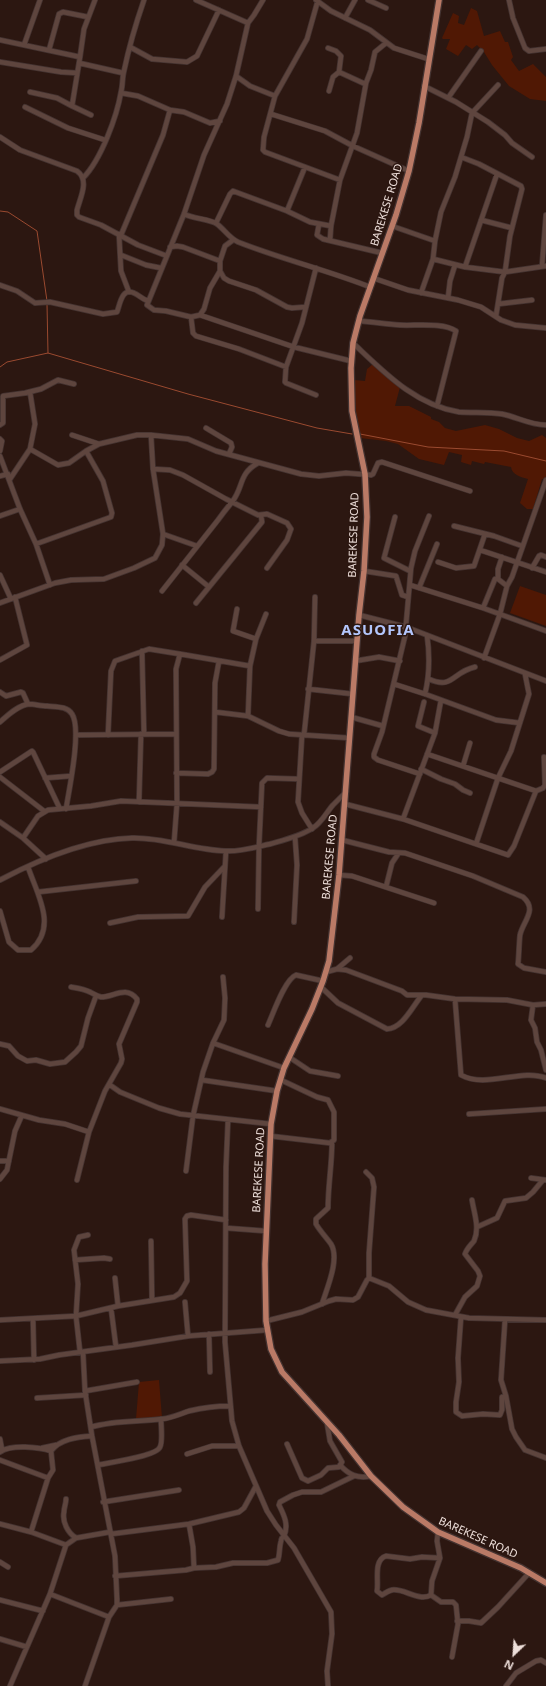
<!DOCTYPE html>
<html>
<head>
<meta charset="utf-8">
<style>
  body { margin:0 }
  #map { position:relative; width:546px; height:1686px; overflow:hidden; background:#2c1711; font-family:"Noto Sans",sans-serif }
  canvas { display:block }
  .north { position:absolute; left:494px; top:1634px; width:40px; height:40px; -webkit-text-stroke:3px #2c1711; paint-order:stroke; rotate:205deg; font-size:11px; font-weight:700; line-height:16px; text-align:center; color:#eedfda }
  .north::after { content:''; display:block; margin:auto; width:14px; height:18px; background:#eedfda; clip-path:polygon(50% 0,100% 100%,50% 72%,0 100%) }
</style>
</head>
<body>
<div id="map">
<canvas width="546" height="1686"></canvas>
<div class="north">N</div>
</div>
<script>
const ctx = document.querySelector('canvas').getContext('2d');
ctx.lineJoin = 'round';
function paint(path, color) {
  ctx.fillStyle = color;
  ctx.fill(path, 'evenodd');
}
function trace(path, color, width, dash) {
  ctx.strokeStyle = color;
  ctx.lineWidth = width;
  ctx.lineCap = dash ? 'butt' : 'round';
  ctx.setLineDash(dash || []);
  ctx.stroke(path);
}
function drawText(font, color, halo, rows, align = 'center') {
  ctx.font = font + ' "Noto Sans",sans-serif';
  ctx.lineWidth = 3;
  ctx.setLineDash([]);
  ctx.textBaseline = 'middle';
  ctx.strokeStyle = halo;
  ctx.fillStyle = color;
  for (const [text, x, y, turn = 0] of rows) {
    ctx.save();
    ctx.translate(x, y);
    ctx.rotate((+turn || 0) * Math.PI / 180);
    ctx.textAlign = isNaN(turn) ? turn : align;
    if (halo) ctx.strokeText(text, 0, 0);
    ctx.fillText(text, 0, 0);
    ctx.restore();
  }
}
paint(new Path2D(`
  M471 8 477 11 484 36 500 31 505 42H508L513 57 511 60 519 71 533 64 546 77V101L530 99 509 86 492 65 484 52 477 45 472 49 466 45 458 56 446 49 450 39H443L442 38 453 13 459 16 458 23 464 25Z
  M373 364 400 387 395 406H409L431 417V419L439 422 445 428 456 431 485 425 499 429 517 438 529 441 542 435 546 438V480L542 479 533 509H527L520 503 528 479C521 477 512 475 511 467L485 462 484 464 472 461 471 465 461 462 462 455 449 452 444 465 419 459 398 444 386 441 360 438 355 409 354 380 365 381 367 369Z
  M520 586 546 595V626L510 613Z
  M159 1380 162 1418 136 1419 139 1382Z`), '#501804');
trace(new Path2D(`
  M0 211 8 212 37 231 47 301
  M47 304 48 353
  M0 367 7 362 48 353 188 394 317 428 352 434
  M360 434 428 447 504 451 546 461`), '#9a4a30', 1);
const minor = new Path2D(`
  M196 0 248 23 254 15 263 0
  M316 0 331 11 370 30 394 48 428 59
  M318 0 307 39 275 96 264 137 263 150 265 152 340 180
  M368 0 386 8
  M509 0 513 18 525 48 529 51 546 49
  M345 18 355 0
  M248 23 236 76 227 104 204 155 184 214 147 305 154 310 166 311 191 317 200 315 294 347 351 361
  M0 40 80 57 84 29 95 0
  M24 45 40 0
  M130 47 152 59 187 62 197 56 219 10
  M328 48 336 51 341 56 339 72
  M49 50 59 14 63 12 88 17
  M0 62 61 72 77 73
  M79 63 123 73
  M236 76 250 86 275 96
  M424 86 456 102 488 122 505 135 512 143 532 157
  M329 91 333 77 339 72 363 83H366
  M30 92 57 98 72 106 80 57
  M121 93 138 96 170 110 184 112 210 123 220 121
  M448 98 481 51
  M72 106 91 115
  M25 107 68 128 105 140
  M271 114 325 131 353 146 409 171
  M0 137 20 150 77 171C90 180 80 198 77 210V215L79 217 101 225 138 245 167 256
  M461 157 479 164 521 186 522 189 510 236 505 272 502 278 496 316
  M305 167 287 211 310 222 331 226
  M83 178C101 160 117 116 121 92 123 85 122 78 124 71 129 47 136 23 144 0
  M184 214C194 219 210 219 217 224 224 229 229 238 238 242 281 259 327 270 370 287
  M481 220 512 228
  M216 223 230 194 233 191 287 211
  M319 224 317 235 323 239 382 253
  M392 226 435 241 433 259 465 267 505 272 546 266
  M119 234 121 271 129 292
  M121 235 163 135 170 110
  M233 240 225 246 220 261V271L224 278 229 281 256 290 287 307 292 308 305 307
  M330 240 331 226 340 180 357 133 366 83 371 70 375 52 386 43
  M435 241 441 212 455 177 467 137 472 113 498 85
  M170 247 177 246 183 247 220 261
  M121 255 146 265 161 268
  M542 266 546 215
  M465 267 497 174
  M316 268 302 323 286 367 285 382 286 383 316 395
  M373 278 408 290 458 300 481 307 501 320 515 325 546 328
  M0 285 17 291 35 303 50 302 103 314 117 312C120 304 122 287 134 293 139 295 142 299 148 301
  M421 293 433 259
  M448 298 450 281 455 265
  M498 304 532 300
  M200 315 204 309 210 288 220 271
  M191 317 193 333 196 336 239 349 286 367
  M359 321C373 322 386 324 400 325 415 326 443 322 456 331L437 406
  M353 343C384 372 415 405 459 412 473 413 488 412 502 414 517 417 530 425 546 425
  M30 392 35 424 30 449
  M0 425 3 423V396L25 393 41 389 58 380 74 384
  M206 428 231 443 232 447 229 454
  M72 435 99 444
  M0 439 2 441 0 451
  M0 456 20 509 36 544 50 585
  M153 469 170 470 183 475 226 499 258 515 267 514 287 523 291 529 287 540 267 568
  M0 476 8 474
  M10 479 30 449 58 465 69 463 86 451 99 444 137 435H151L188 439 216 451 301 474 319 476 346 473 371 475 373 474 378 463 382 462 470 491
  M0 516 20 509
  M395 517 384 558 410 571
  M454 526 494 536 522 546
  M163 534 197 546
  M36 544 111 517 112 513 103 481 86 451
  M480 550 546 572
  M438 562 456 568 474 566 485 534
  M182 565 209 587
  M532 568 539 556 541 555 546 557
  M364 571 396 576 402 595 408 597
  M0 575 11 599
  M498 579V569L502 557
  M410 585 483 608 546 631
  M419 588 437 544
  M162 591 218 520C223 513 227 508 232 502 244 487 238 474 258 463
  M0 603 55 583 71 580 104 579 134 568 155 558 162 545 163 534 153 469 151 435
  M196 603 262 522 261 515
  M483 608 495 579H498L507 586
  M237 609 233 631 256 639
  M359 615 406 627 546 681
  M314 641H357
  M142 651 144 734
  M484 658 500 614 507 586 512 577 546 480
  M0 660 27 645 15 597
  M355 661 379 657 400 661
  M429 679C453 690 452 672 475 667
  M394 684 425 694 496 720 520 723
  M308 689 353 694
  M0 692 6 696 21 692 23 693 28 704
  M425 694C430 673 430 656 427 635
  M424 702 418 726 435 733
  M215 712 248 716 279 731 289 734 350 738
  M248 716 250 666 256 639 266 614
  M351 717 383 726
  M0 722C7 716 18 705 29 704 34 704 41 706 47 706 56 707 67 706 72 714 82 729 69 790 66 809
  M76 735 176 734
  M108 735 111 671 115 661 149 649 180 654
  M302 735 298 802 302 813 312 829
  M304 735 314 641 315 597
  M427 754 536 791 543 788 545 785 544 757
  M463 766 470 743
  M421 769 441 779 455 784 463 790 470 793
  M0 772 32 751 33 752 60 809
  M176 773 208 774 212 772 214 769 215 683 219 661
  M420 774 378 760 374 757V754L382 732 405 636 411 568 415 551 429 516
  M0 777 44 811
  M45 778 71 776
  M139 802 141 734
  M345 804 403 819 508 855 514 846 536 791
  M403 819 435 733 441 700
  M0 822 23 838 46 859
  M23 838 38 816 48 810 91 806 121 801 261 807
  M342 840 389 852 405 853 473 876 523 897C538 910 523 921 520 935 519 944 519 955 518 964L524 968 546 972
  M174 843 177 803 176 669 180 654 250 666
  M476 844 498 778 511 751 529 694 525 674
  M339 875 352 876 434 903
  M0 880C38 860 88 839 132 838 163 837 194 850 225 851 240 852 256 847 270 844 284 840 301 836 313 828 322 822 326 813 333 805 337 801 341 797 346 792
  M386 887 392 863 398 854
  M38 892 136 881
  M258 909 259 846 262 783 267 778 299 779
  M0 911 9 942 18 950H31C58 927 37 894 28 867
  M222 917 226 851
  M294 922 297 865 295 837
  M110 923 138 917 188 916 205 887 225 866
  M337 969 350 958
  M326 972 337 969 346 970 402 991 407 995H422
  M321 987 338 1003 387 1029C403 1028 412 1007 422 995H426L455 999 507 1000 533 1005 546 1004
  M455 999 461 1075C486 1089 521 1068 546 1078
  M533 1005 531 1020 535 1028 537 1042 541 1050 546 1070
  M268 1025C273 1014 285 979 296 975L323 981
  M213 1043 284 1068
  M0 1044 9 1046 18 1056 27 1061 36 1060 50 1064 65 1062 76 1052 81 1046 88 1018 96 996
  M289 1057 310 1071 338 1076
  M202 1080 277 1091
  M110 1085 120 1092 159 1108 180 1114 271 1124
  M0 1109 39 1120 65 1124 89 1132 105 1091 121 1063 122 1059 119 1044 137 1002V999C126 985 114 997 101 997 97 996 94 994 90 992 84 989 77 988 71 987
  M469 1114 546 1109
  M228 1120 226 1167 225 1342 232 1421 239 1446 267 1511 276 1525 294 1548 331 1612 332 1634 327 1671 328 1686
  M270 1136 330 1143 334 1140V1112L328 1100 317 1097 281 1080
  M0 1161H9
  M186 1171 193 1116 203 1072 213 1043 224 1020 225 998 223 977
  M531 1178 546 1180
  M0 1179 7 1170 15 1131 22 1115
  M77 1180 89 1132
  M477 1227 497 1218 505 1201 526 1198 533 1192 543 1180
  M226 1228 266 1231
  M151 1241 152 1300
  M75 1260 104 1258 110 1259
  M115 1278 118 1306
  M369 1278 389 1286 408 1302 426 1310 469 1318 546 1320
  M185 1302 188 1336
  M322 1304C327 1288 340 1259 331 1244 326 1237 320 1231 316 1224V1219L328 1208C328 1186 332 1164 332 1142
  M111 1308 116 1347
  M455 1315 465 1297 477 1286 480 1276 478 1271 465 1254C467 1248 471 1245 474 1241 480 1228 474 1213 472 1200
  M461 1317 458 1358 459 1382 456 1402V1412L462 1416 483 1414 500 1415 502 1410V1397L506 1396
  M33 1319 34 1360
  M0 1320 76 1316 118 1306 174 1297 180 1293 187 1281 185 1219 187 1216 191 1215 226 1220
  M505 1320 501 1380 506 1396 512 1429 516 1437 525 1450 546 1458
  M266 1321 302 1312 329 1301 336 1299 353 1300 358 1297 367 1280 369 1278V1253L374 1187 372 1178 366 1172
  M209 1334 210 1372
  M80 1352 76 1316 78 1284 74 1250 79 1237 88 1235
  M83 1352 85 1391 92 1436 115 1556 117 1599V1605L109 1617 85 1686
  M0 1361 40 1359 59 1355 132 1345 188 1336 267 1330
  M85 1391 137 1382
  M37 1398 86 1395
  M91 1427C115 1420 138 1422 162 1419 172 1418 180 1414 189 1411 202 1408 217 1406 229 1406
  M0 1439 2 1450
  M287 1444 302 1478 308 1481 321 1475 328 1468 339 1467 342 1462 330 1441 327 1423
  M42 1448 56 1445
  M0 1452C11 1444 39 1447 51 1451
  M187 1454 212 1446H239
  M0 1460 48 1478
  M98 1465C108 1463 157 1456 160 1447 163 1442 161 1426 161 1419
  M340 1465C349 1475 358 1479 371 1476
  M66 1499C66 1504 64 1507 64 1512 62 1522 68 1533 76 1538
  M103 1502 179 1490
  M0 1524 31 1532 66 1545
  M31 1532 48 1478 53 1470 51 1451C60 1439 77 1437 92 1436
  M111 1534 189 1524 239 1512 244 1508 256 1486
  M0 1562 8 1567
  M194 1568 216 1567 233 1563H267L278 1560C280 1554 279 1548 281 1541 282 1536 281 1540 284 1536 289 1525 284 1515 279 1505L280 1502 293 1495 302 1492H321L354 1476
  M115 1576 186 1570 194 1568 193 1547 189 1524
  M50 1594 109 1617
  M431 1595C419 1602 404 1588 392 1590 388 1591 385 1593 382 1595L377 1591C379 1581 373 1560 386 1556L410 1559 422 1557 440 1558
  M431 1595 441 1602H453L456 1605 458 1624 452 1657
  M431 1595 432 1581 440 1558 437 1541 438 1532
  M0 1600 43 1611
  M117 1605 171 1599
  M457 1621H469L481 1623 498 1607 529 1573
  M0 1639 27 1647
  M10 1686 50 1594 66 1545 76 1538 110 1532
  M506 1686 516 1673 536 1661 541 1660 546 1663`);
const major = new Path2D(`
  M439 0 419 123 409 171 396 215 360 316 353 343 351 368 352 411 365 474 367 517 364 571 359 615 339 875 329 961 323 981 312 1009 284 1068 277 1091 271 1124 265 1264 266 1321 271 1349 282 1372 339 1435 371 1476 403 1507 438 1532 521 1568 546 1583`);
trace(minor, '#443331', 6);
trace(major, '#443331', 8);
trace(minor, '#5e453e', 4.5);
trace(major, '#ba7a66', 5.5);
drawText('11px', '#eedfda', '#2c1711', [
  ["BAREKESE ROAD",387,205,-73],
  ["BAREKESE ROAD",354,535,-88],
  ["BAREKESE ROAD",330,857,-85],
  ["BAREKESE ROAD",259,1170,-87],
  ["BAREKESE ROAD",478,1538,24]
]);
ctx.letterSpacing = '1px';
drawText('bold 15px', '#b3c6fc', '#2c1711', [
  ["ASUOFIA",378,631]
]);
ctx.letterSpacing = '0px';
</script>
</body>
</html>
